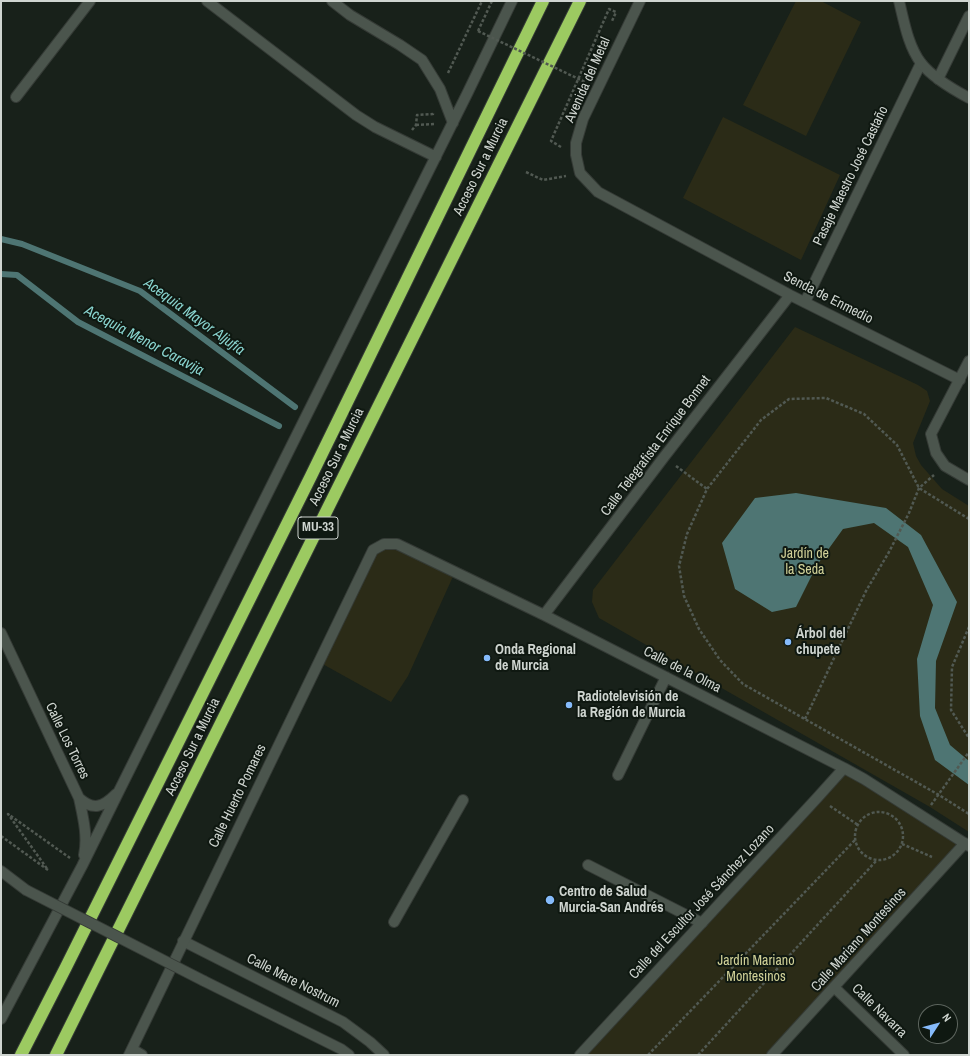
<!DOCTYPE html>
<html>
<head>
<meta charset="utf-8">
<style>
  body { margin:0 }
  #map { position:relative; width:970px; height:1056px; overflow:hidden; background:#18211a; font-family:"Archivo Narrow",sans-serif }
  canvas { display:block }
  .frame { position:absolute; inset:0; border:2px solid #cfd5d0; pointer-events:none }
  .north { position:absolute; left:918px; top:1004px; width:40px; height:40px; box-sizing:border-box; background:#0f1811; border:1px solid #5c645d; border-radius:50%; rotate:54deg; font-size:11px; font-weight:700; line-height:16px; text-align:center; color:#cfd5d0 }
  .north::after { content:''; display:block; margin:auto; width:14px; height:18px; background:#86bbfb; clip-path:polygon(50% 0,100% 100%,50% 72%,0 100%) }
</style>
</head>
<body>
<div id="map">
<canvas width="970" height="1056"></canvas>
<div class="frame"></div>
<div class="north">N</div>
</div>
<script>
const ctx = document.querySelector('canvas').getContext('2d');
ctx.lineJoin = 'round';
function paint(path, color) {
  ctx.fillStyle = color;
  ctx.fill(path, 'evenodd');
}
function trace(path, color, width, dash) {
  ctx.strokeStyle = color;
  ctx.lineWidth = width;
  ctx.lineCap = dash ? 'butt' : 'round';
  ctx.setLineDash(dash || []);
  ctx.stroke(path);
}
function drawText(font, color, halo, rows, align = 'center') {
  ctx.font = font + ' "Archivo Narrow",sans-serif';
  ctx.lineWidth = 4;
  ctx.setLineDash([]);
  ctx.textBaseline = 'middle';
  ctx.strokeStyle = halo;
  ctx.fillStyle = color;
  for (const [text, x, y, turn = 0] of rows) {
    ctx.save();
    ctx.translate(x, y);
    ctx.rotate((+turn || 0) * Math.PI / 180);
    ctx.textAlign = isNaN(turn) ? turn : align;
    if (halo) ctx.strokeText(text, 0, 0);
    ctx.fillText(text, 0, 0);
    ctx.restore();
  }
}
paint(new Path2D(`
  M796 1H821L861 22 806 136 743 105Z
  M723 117 840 175 801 260 683 198Z
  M795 327 918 385 927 391 930 401 913 443 916 456 921 465 942 489 969 506V832L930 807 599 618 592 602 593 590Z
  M384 544 455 572 408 676 391 702 319 662 373 550Z
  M844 768 965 843 772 1055H580Z`), '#2b2b17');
paint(new Path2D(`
  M796 493 886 508 921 535 957 602 936 661 935 708 950 745 969 761V785L935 760 920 716 917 659 933 605 908 547 874 523 843 529 817 565 796 607 772 612 735 589 722 543 755 498Z`), '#4e7573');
trace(new Path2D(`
  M1 239 22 244 140 291 295 407
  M1 274 17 275 78 322 279 426`), '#4e7573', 6);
const pedestrian = new Path2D(`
  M938 79 969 16
  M805 302 921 63
  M588 865 702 923
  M394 922 463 800
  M183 941 343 1022 370 1042 384 1055`);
const minor = new Path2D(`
  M207 1 356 115 375 127 436 157
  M332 1 350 15 400 45 422 60 440 89 453 123
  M640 1 583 119 576 143V155L580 173 598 192 790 295 960 380
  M16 97 90 1
  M969 361 931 434 936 453 945 466 969 480
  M544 615 664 457 790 295
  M1 633 79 798C83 817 88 836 84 855
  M618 775 666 677
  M79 798C93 811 103 807 116 794
  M1 871 26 890
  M204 981 341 1049 349 1055
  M835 988 904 1055
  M1 1019 82 866 120 789 467 94 512 1
  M132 1049 142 1055
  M129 1055 373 550 384 544H397L544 615 844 768 864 779 969 846
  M580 1055 817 798 844 768
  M772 1055 965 843`);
const secondary = new Path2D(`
  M899 1C904 21 908 46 921 63 932 77 954 90 969 98`);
const motorway = new Path2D(`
  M21 1055 66 967 311 476 543 1
  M56 1055 580 1`);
trace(pedestrian, '#353b36', 12);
trace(minor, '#353b36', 12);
trace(secondary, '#353b36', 12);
trace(motorway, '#353b36', 14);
trace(new Path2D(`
  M478 31 492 1
  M448 73 482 1
  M416 125 435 124
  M412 130 416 125 417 115 433 114V113
  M561 147 551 141 609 9 616 12 612 21
  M526 172 543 180 566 176
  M676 466 707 489
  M969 519 919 488 897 445 864 414 826 398 789 399 761 420 707 489 687 534 679 566 684 596 699 629 720 660 743 684 939 795 969 814
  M969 627 952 667 951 710 969 738
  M805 719 866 591 889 552 909 513 919 488 934 475
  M931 805 969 752
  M830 806 858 825
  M855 836a24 24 0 1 1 48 0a24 24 0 1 1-48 0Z
  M1 836 48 870 8 814 70 858
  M902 844 932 857
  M648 1055 855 840
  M698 1055 877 860`), '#515952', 2.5, [3, 2]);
trace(pedestrian, '#4b554d', 10);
trace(minor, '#4b554d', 10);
trace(secondary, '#4b554d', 10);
trace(motorway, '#9cca61', 12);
const minorBridge = new Path2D(`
  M26 890 204 981`);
trace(minorBridge, '#353b36', 12, []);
trace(new Path2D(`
  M478 31 585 82`), '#515952', 2.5, [3, 2]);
trace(minorBridge, '#4b554d', 10);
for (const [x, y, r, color] of [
  [788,642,4,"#86bbfb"],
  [487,658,4,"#86bbfb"],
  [569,705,4,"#86bbfb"],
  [550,900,5,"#86bbfb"]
]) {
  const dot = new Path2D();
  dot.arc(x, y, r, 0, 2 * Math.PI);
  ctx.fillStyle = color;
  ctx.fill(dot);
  trace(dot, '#0f1811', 1.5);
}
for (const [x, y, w] of [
  [318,528,40]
]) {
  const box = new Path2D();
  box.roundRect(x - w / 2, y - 11, w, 22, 3);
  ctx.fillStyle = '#0f1811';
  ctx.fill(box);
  trace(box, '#cfd5d0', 1);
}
drawText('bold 13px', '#cfd5d0', null, [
  ["MU-33",318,528]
]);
drawText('14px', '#cfd5d0', '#0f1811', [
  ["Avenida del Metal",588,80,-66],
  ["Acceso Sur a Murcia",481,167,-64],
  ["Pasaje Maestro José Castaño",851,176,-64],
  ["Senda de Enmedio",828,298,27],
  ["Calle Telegrafista Enrique Bonnet",656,446,-53],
  ["Acceso Sur a Murcia",337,457,-64],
  ["Calle de la Olma",682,670,27],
  ["Calle Los Torres",67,741,64],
  ["Acceso Sur a Murcia",193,747,-64],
  ["Calle Huerto Pomares",238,796,-64],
  ["Calle del Escultor José Sánchez Lozano",702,902,-47],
  ["Calle Mariano Montesinos",859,940,-48],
  ["Calle Mare Nostrum",293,981,27],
  ["Calle Navarra",879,1011,44]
]);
drawText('14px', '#d1d198', '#0f1811', [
  ["Jardín de",805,554],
  ["la Seda",805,570],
  ["Jardín Mariano",756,961],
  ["Montesinos",756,977]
]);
drawText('bold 14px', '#cfd5d0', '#0f1811', [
  ["Árbol del",796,634],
  ["chupete",796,650],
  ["Onda Regional",495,650],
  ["de Murcia",495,666],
  ["Radiotelevisión de",577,697],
  ["la Región de Murcia",577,713],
  ["Centro de Salud",559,892],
  ["Murcia-San Andrés",559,908]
], 'left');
drawText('italic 15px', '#89d4cf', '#0f1811', [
  ["Acequia Mayor Aljufía",194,317,36],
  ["Acequia Menor Caravija",144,341,28]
]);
</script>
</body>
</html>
